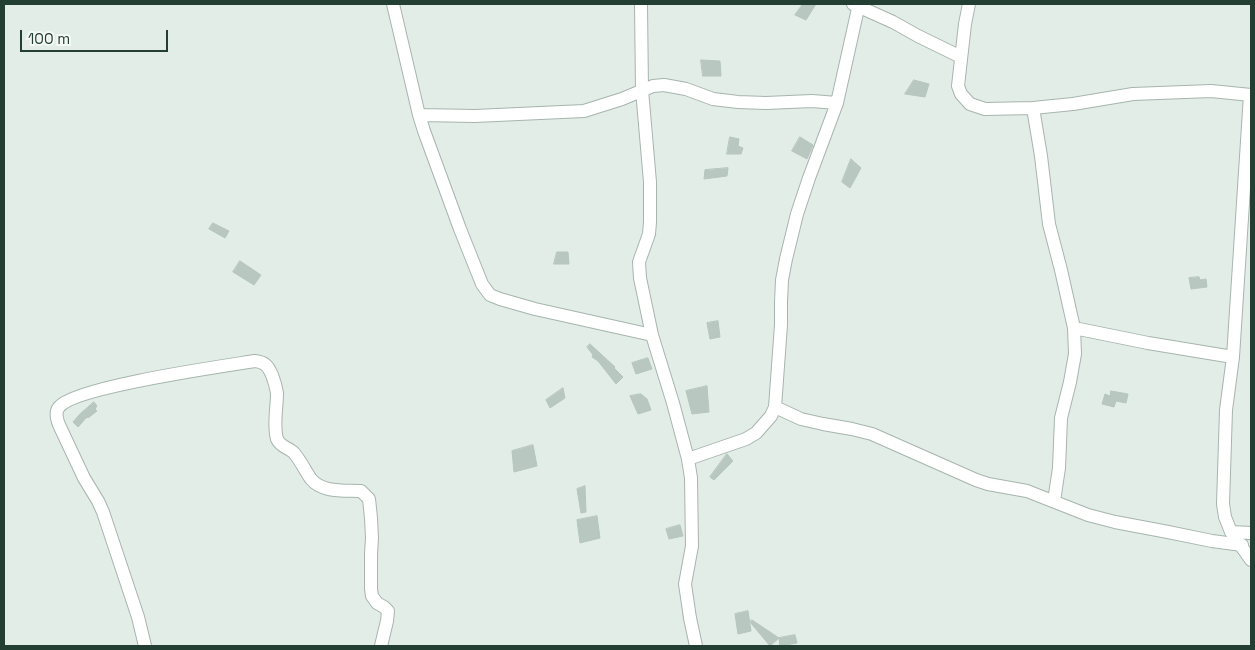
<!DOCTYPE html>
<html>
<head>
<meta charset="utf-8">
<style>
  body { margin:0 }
  #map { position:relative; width:1255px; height:650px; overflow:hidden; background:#e3ede7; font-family:"Space Grotesk",sans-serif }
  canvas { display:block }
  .frame { position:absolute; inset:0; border:5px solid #233e32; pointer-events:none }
  .scale { position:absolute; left:20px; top:30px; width:148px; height:22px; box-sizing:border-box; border:2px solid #233e32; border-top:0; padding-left:6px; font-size:15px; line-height:18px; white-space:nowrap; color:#233e32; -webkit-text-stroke:4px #f4f9f5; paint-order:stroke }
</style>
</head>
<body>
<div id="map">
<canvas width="1255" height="650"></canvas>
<div class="frame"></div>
<div class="scale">100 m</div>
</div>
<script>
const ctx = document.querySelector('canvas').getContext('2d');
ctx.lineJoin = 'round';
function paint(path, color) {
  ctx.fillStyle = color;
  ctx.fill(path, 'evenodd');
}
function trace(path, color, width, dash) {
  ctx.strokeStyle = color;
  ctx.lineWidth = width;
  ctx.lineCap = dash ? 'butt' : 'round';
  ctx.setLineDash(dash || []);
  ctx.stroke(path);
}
const building = new Path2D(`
  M803 4H816L806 20 795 15Z
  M701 60 720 61 721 76H703Z
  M914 80 929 84 925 97 905 94Z
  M730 137 739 139 738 146 743 148 741 154H727Z
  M800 137 813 145 807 159 792 151Z
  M851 159 861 168 850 188 842 182Z
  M728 168 727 176 704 179 705 170Z
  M213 223 229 231 225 238 209 229Z
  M557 252H568L569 264H554Z
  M240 261 261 275 254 285 233 272Z
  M1199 277 1200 280 1206 279 1207 287 1191 289 1189 278Z
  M718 321 720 337 710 339 707 323Z
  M590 344 615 367 614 368 623 377 616 384 598 361 592 357 593 355 587 347Z
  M648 358 652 369 636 374 632 363Z
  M707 386 709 412 692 414 686 391Z
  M563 388 565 398 550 408 546 400Z
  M1111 391 1128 394 1126 403 1116 401 1114 407 1102 404 1105 394 1110 396Z
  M641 394 647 399 651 410 638 414 630 396Z
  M94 402 97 406 95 409 97 411 88 418 87 417 78 427 73 422 80 414Z
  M533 445 537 466 514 472 512 451Z
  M727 454 733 461 714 480 710 477Z
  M585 486 586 512 581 513 577 489Z
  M597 516 600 538 580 543 577 520Z
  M680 525 683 536 669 539 666 529Z
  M748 611 751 631 738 634 735 614Z
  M752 620 779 638 770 646 750 622Z
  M795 635 797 643 780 646 779 638Z`);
paint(building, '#b8c7bf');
trace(building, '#b5c6bd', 1);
const minor = new Path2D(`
  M393 4 419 115 424 131 460 229 482 284 490 295 500 299 535 309 652 335
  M641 4 642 90 650 182V222L649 234 639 262 640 278 652 335 673 403 688 459 691 478 692 546 685 584 690 618 696 646
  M853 4 893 22 918 36 961 57
  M969 4 965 24 958 86 961 94 970 104 985 109 1033 108 1073 104 1133 94 1211 91 1251 95
  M1250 95 1233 357 1226 410 1223 504 1225 517 1231 532 1251 560
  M1033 108 1041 156 1049 224 1061 270 1074 328 1075 354 1070 382 1061 418 1059 468 1054 501
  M419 115 475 116 584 111 622 99 653 86 664 85 686 89 713 99 738 102 766 103 812 101 837 103
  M1074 328 1148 343 1233 357
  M775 407 801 419 823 424 852 429 872 434 976 480 988 484 1027 491 1088 515 1115 522 1168 532 1212 541 1242 545
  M688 459 746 439 756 433 771 416 775 407 781 325V302L782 280 786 259 797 214 809 178 837 103 859 4
  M1231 532 1251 533
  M145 646 138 617 103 512 98 501 84 478 61 429C58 423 54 413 59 407 74 387 224 366 255 361 265 362 268 366 272 375 274 380 276 387 277 393 277 408 273 425 277 439 280 447 290 448 294 453 301 461 305 471 311 479 322 493 345 490 361 491L369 499 371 518 372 538 371 554V589L372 596 377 603 384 607 388 611 387 621 381 646`);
trace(minor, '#a6b5ad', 14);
trace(minor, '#fff', 12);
</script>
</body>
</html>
